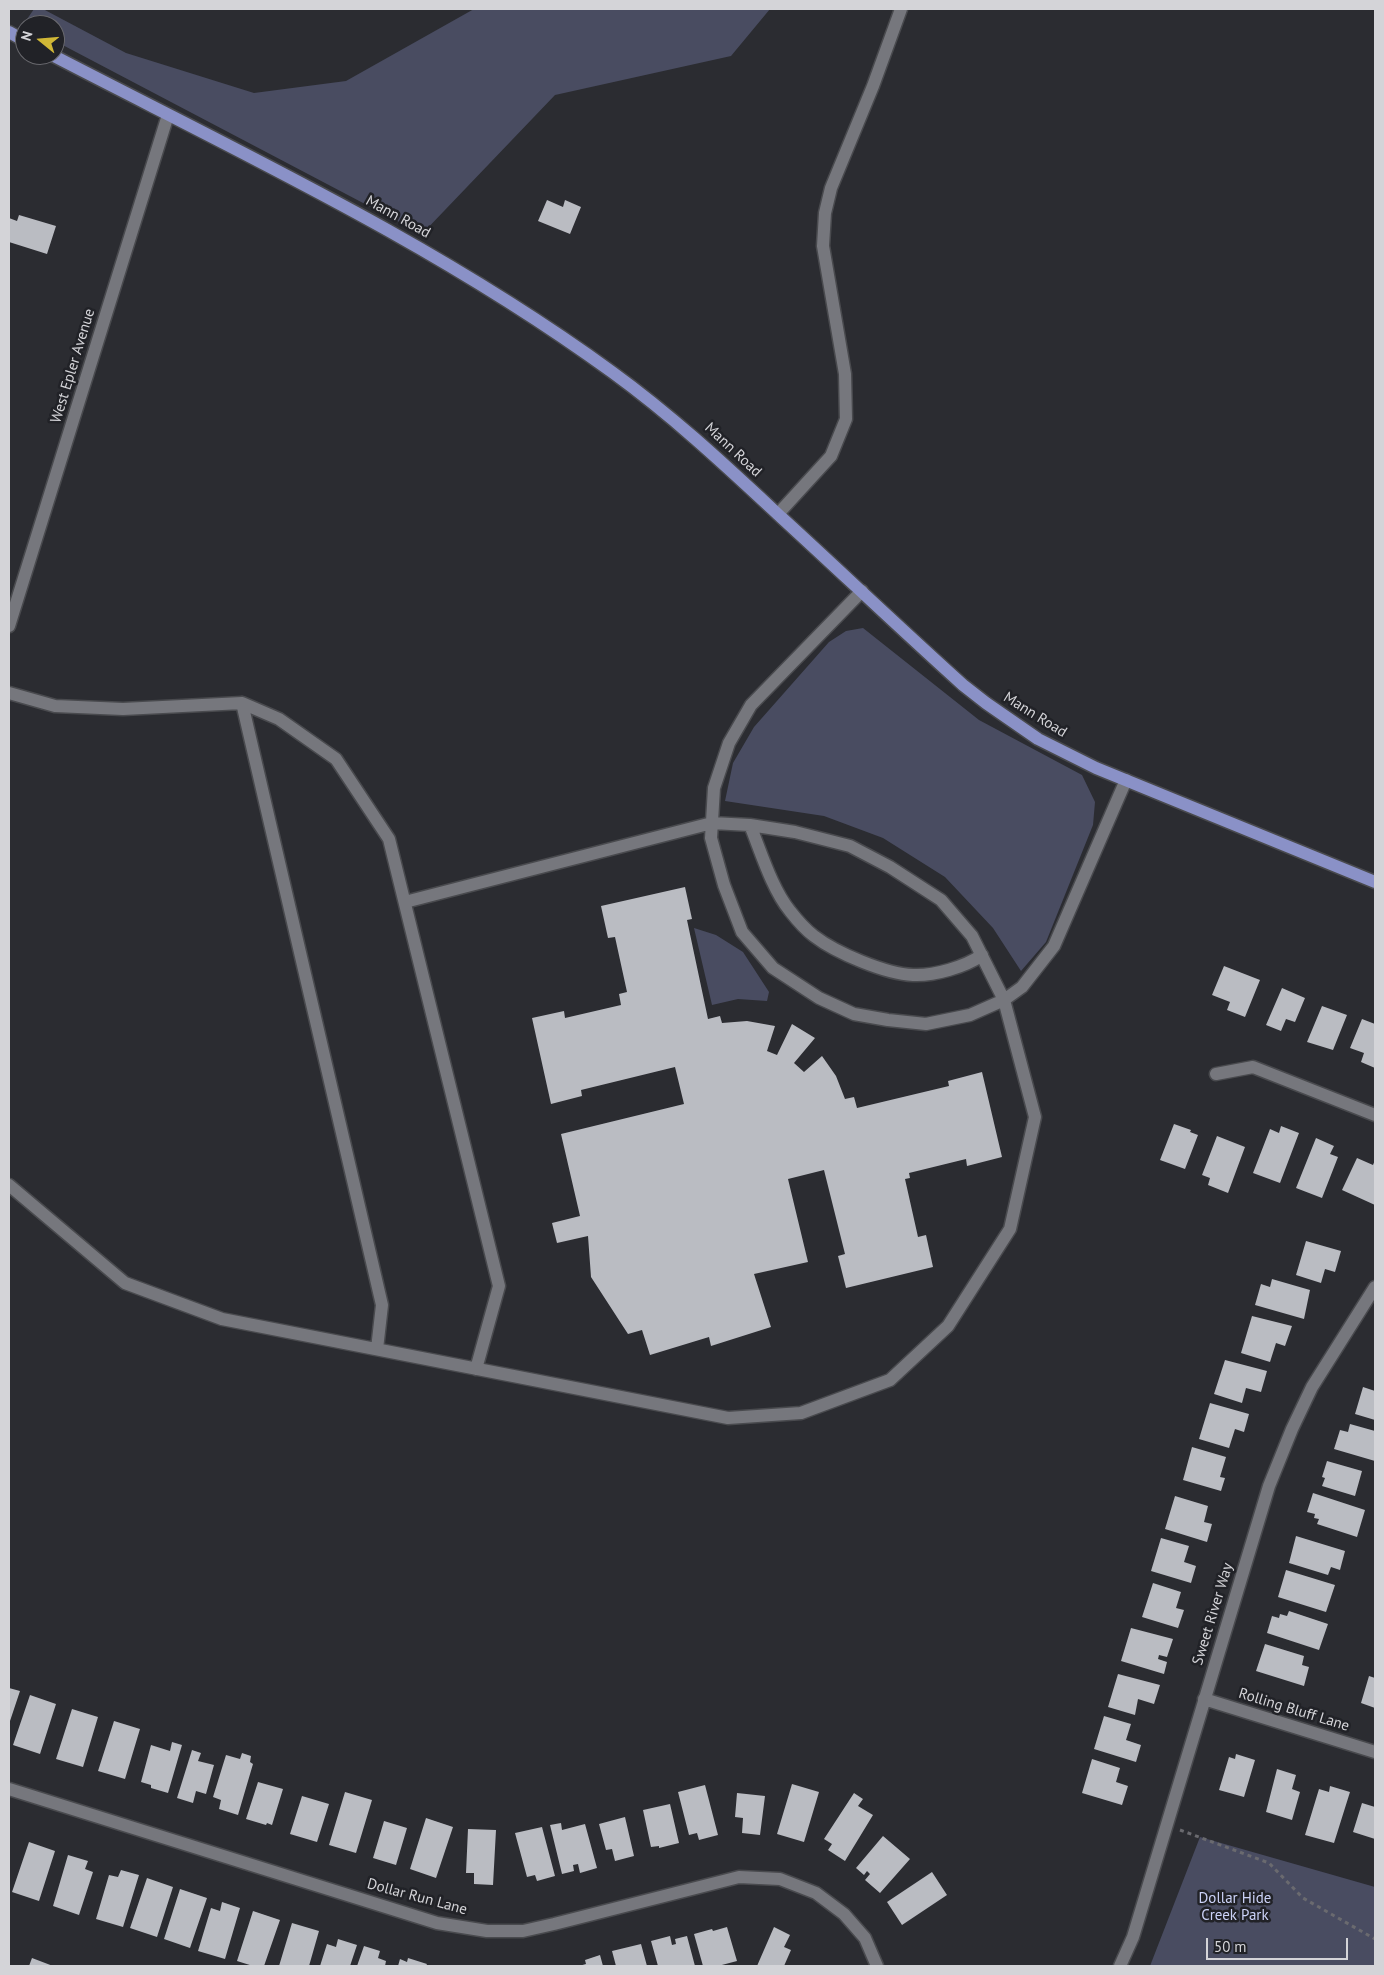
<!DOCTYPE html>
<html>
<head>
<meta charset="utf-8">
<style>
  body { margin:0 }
  #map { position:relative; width:1384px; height:1975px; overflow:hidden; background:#2b2c31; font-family:"PT Sans",sans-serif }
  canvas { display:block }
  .frame { position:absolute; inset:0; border:10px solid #d4d4d8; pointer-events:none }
  .north { position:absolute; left:15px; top:15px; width:50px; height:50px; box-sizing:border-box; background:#212227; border:1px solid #69696e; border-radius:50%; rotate:287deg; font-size:14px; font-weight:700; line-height:20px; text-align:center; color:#d4d4d8 }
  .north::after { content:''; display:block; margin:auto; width:18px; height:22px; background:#d0b736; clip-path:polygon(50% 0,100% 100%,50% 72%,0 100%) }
  .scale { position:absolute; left:1206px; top:1938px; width:142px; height:22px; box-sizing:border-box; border:2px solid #d4d4d8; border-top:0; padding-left:6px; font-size:15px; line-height:18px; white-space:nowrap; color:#d4d4d8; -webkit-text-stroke:4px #212227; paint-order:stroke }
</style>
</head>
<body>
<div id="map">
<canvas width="1384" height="1975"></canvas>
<div class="frame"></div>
<div class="north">N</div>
<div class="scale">50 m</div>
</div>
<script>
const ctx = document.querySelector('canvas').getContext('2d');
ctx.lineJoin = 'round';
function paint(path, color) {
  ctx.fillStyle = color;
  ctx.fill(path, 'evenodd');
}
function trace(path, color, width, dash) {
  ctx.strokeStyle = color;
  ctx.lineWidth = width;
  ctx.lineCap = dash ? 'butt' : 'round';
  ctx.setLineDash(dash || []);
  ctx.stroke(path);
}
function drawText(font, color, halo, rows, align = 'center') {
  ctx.font = font + ' "PT Sans",sans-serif';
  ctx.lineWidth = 5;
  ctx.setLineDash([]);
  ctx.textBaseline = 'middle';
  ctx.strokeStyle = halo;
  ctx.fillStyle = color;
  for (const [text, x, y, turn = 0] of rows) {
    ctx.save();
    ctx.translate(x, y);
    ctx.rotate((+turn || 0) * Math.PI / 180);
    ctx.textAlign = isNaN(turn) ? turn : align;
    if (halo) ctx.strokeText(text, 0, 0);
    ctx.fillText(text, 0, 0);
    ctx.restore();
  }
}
paint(new Path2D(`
  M34 9H43L126 53 254 93 346 81 474 9H770L731 56 555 95 422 234 55 41V25H23Z
  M863 628 979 720 1082 775 1095 802 1093 825 1046 942 1021 971 993 928 945 877 883 838 824 816 725 801 733 763 754 727 829 642 846 631Z
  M694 928 716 935 743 952 769 992 767 1001 738 999 712 1005Z
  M1200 1837 1375 1887V1966H1150Z`), '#494c61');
paint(new Path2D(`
  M547 200 563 207 565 200 581 207 570 234 538 221Z
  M19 215 56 226 47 254 9 242V218L17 221Z
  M685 887 692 919 687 920 708 1019 720 1016 722 1023 747 1021 775 1026 767 1051 777 1055 792 1024 815 1038 794 1063 804 1072 822 1056 836 1076 845 1099 854 1097 857 1108 949 1086 948 1081 982 1072 1002 1157 967 1166 966 1159 909 1173 910 1178 905 1179 918 1237 926 1235 933 1267 846 1288 838 1256 845 1254 824 1170 788 1179 808 1262 754 1274 771 1327 711 1346 709 1337 650 1355 642 1330 628 1334 591 1277 588 1236 557 1243 552 1223 580 1216 561 1134 684 1104 675 1067 581 1090 582 1096 551 1104 532 1018 564 1011 565 1018 621 1005 619 994 627 992 615 937 608 938 601 906Z
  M1224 966 1260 980 1245 1017 1227 1010 1230 1002 1212 995Z
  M1282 988 1305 998 1295 1022 1286 1019 1281 1031 1266 1025Z
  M1322 1006 1347 1015 1333 1050 1307 1042Z
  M1362 1019 1375 1024V1068L1361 1062 1364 1053 1350 1048Z
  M1174 1124 1191 1130 1190 1132 1198 1135 1185 1169 1160 1160Z
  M1281 1126 1299 1133 1280 1183 1253 1173 1270 1129 1279 1133Z
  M1217 1136 1245 1147 1228 1193 1208 1185 1210 1178 1202 1175Z
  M1316 1138 1334 1146 1330 1154 1338 1157 1322 1198 1296 1188Z
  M1357 1158 1373 1165 1375 1160V1205L1342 1190Z
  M1306 1241 1341 1251 1335 1272 1325 1269 1321 1283 1296 1275Z
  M1272 1279 1310 1290 1304 1319 1255 1305 1261 1284 1270 1287Z
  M1252 1316 1292 1326 1285 1346 1276 1343 1270 1362 1241 1353Z
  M1225 1360 1267 1371 1261 1392 1246 1388 1242 1403 1214 1394Z
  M1363 1387 1375 1391V1420L1355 1414Z
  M1210 1403 1249 1414 1244 1432 1235 1429 1229 1448 1199 1439Z
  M1350 1424 1375 1431V1461L1334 1449 1340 1430 1348 1432Z
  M1192 1447 1226 1457 1220 1477 1225 1478 1221 1491 1183 1480Z
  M1327 1461 1362 1471 1355 1496 1322 1486 1325 1478 1322 1477Z
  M1313 1493 1365 1510 1357 1537 1317 1524 1319 1519 1314 1518 1315 1514 1307 1512Z
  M1175 1496 1208 1506 1204 1522 1212 1524 1207 1542 1165 1529Z
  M1296 1536 1345 1551 1340 1570 1331 1567 1328 1575 1289 1563Z
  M1161 1538 1189 1546 1184 1562 1196 1566 1191 1583 1151 1571Z
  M1286 1570 1335 1585 1326 1612 1278 1597Z
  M1153 1583 1181 1592 1176 1608 1184 1610 1178 1628 1142 1617Z
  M1289 1611 1328 1624 1319 1650 1267 1633 1272 1616 1279 1618 1280 1614 1287 1616Z
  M1131 1628 1173 1639 1167 1657 1159 1655 1158 1659 1167 1662 1164 1674 1121 1661Z
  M1265 1644 1304 1656 1302 1665 1309 1667 1304 1686 1256 1671Z
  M1118 1674 1160 1685 1154 1704 1138 1699 1135 1715 1108 1707Z
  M1369 1676 1375 1678V1708L1361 1703Z
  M9 1688 20 1691 9 1724Z
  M30 1695 56 1704 40 1754 13 1745Z
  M72 1709 98 1717 83 1767 56 1759Z
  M1104 1716 1131 1724 1126 1740 1141 1745 1136 1762 1094 1749Z
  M114 1721 140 1729 125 1779 98 1771Z
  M172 1742 182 1745 168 1793 151 1788V1785L141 1782 151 1745 170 1751Z
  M192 1750 201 1753 198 1761 214 1765 206 1794 196 1791 193 1803 177 1798Z
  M242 1753 251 1756 250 1762 253 1764 238 1815 219 1809 221 1800 213 1797 226 1755 240 1759Z
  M1236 1754 1255 1760 1244 1797 1219 1790 1229 1757 1235 1759Z
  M1092 1759 1120 1768 1116 1782 1128 1786 1122 1805 1082 1793Z
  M1277 1769 1296 1775 1292 1789 1300 1792 1292 1820 1266 1812Z
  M258 1782 283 1789 272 1825 267 1823 266 1825 246 1819Z
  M792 1784 819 1792 804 1842 777 1834Z
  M705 1785 718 1835 699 1840 697 1833 689 1835 678 1792Z
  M1330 1786 1350 1792 1334 1843 1305 1835 1319 1789 1329 1792Z
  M345 1792 372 1800 356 1853 329 1845Z
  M737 1793 765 1796 760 1835 742 1833 743 1818 735 1817Z
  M854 1793 863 1799 858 1806 873 1815 845 1861 828 1850 832 1844 824 1839Z
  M302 1796 329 1804 317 1842 290 1834Z
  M1362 1803 1375 1807V1839L1353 1832Z
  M670 1804 679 1843 659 1848V1846L651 1847 643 1810Z
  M625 1817 634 1856 615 1861 612 1849 606 1850 599 1824Z
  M426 1818 453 1827 436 1878 410 1869Z
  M384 1821 407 1828 396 1865 373 1858Z
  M561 1823 562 1830 585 1824 597 1868 580 1873 578 1864 573 1865 574 1871 562 1874 550 1825Z
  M542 1827 555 1876 537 1881 535 1875 527 1877 515 1833Z
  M468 1829 496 1830 493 1885 474 1884V1873H466Z
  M883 1836 910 1859 880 1893 865 1880 870 1874 867 1871 864 1875 856 1868Z
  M29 1842 55 1851 39 1901 12 1892Z
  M68 1855 88 1861 85 1869 93 1872 79 1915 53 1906Z
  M121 1870 139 1875 123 1927 96 1919 109 1875 118 1877Z
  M932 1872 947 1895 902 1925 887 1902Z
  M147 1878 173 1887 157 1937 130 1928Z
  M180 1889 207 1898 190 1948 164 1939Z
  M222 1902 240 1908 225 1959 198 1951 211 1908 220 1911Z
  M253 1911 280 1920 264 1966H253L237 1961Z
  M292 1923 319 1931 309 1966H279Z
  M727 1927 737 1961 718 1966H703L694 1934 712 1929 713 1931Z
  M774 1927 790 1935 784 1947 791 1950 784 1966H757Z
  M670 1936 672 1945 676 1944 675 1939 687 1936 695 1966H658L651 1941Z
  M338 1939 357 1945 350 1966H320L327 1944 336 1947Z
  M641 1944 647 1966H616L612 1951Z
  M364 1946 380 1951 378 1958 386 1961 385 1966H357Z
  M600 1955 603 1966H579L586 1964 585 1960Z
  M32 1958 53 1966H29Z
  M408 1958 427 1964 426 1966H398L400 1959 407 1962Z`), '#babcc2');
const minor = new Path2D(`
  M778 514 831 456 846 419 845 374 823 246 825 213 831 188 873 86 901 9
  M862 591 751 705 729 743 714 788 711 838 724 885 742 932 773 968 819 998 854 1014 888 1020 926 1024 970 1015 1004 1000 1022 987 1054 946 1126 780
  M9 626 168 115
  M9 693 55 706 123 709 242 703 279 719 336 759 389 839 499 1286 476 1369
  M242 703 382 1305 377 1349
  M750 825C761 852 772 889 790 911 797 920 806 930 814 936 836 953 886 974 913 975 934 976 965 967 982 955
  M1216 1074 1253 1067 1375 1115
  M9 1185 125 1283 222 1319 728 1418 801 1413 890 1380 948 1326 1010 1229 1035 1117 1004 1000 972 936 941 900 890 867 850 846 795 832 750 825 712 823 405 902
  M1204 1699 1375 1752
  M9 1789 437 1923 487 1931H523L554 1924 739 1877 780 1879 816 1893 844 1914 865 1938 877 1966
  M1120 1966 1133 1937 1269 1486 1292 1429 1312 1387 1375 1287`);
const major = new Path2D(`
  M9 32 25 41
  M52 55C243 154 438 245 612 372 674 417 726 466 782 518 842 573 902 630 963 685L986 703 1038 739 1096 768 1375 882`);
trace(minor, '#494a4e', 15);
trace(major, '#494a4e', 15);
trace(new Path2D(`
  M1180 1830 1269 1863 1303 1898 1375 1939`), '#6a6a6f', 3, [4, 4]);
trace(minor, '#76777d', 12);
trace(major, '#8a91c7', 12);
drawText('15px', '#d4d4d8', '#212227', [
  ["Mann Road",398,217,29],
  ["West Epler Avenue",73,366,-73],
  ["Mann Road",733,450,43],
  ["Mann Road",1035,715,32],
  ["Sweet River Way",1213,1614,-73],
  ["Rolling Bluff Lane",1294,1710,17],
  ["Dollar Run Lane",417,1897,15]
]);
drawText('15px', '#cbd2f7', '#212227', [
  ["Dollar Hide",1235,1899],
  ["Creek Park",1235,1916]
]);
</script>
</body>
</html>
